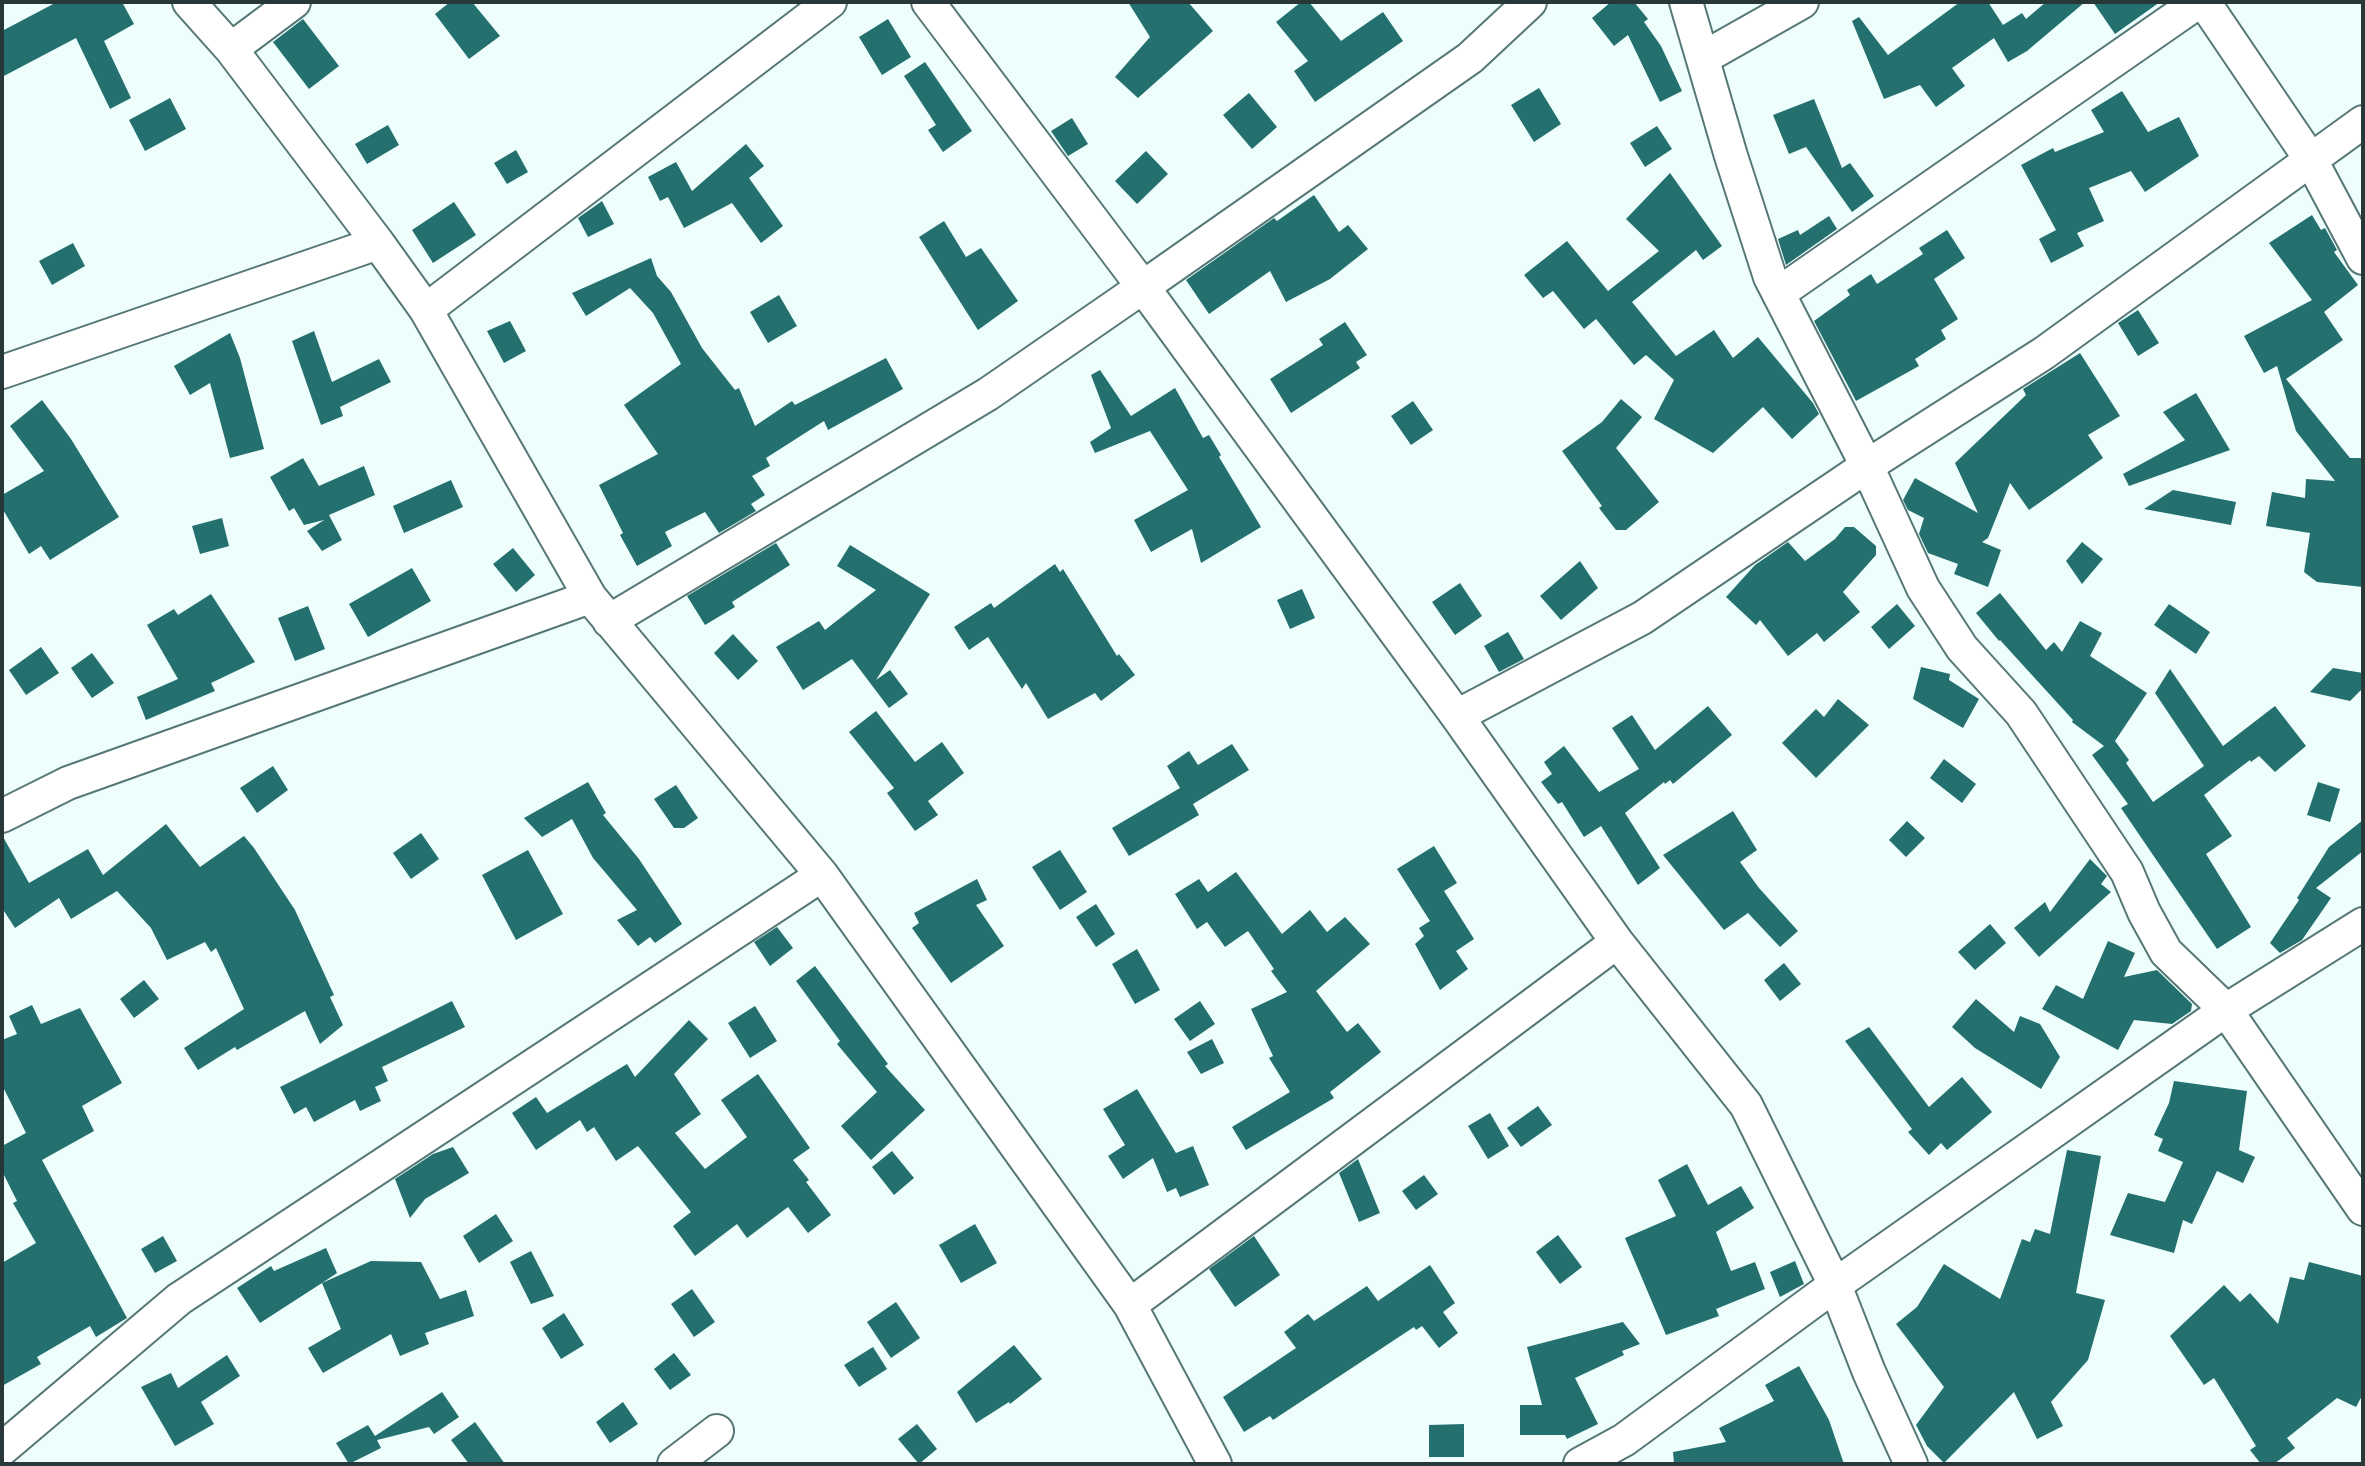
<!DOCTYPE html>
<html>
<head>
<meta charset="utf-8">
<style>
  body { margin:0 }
  #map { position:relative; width:2365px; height:1466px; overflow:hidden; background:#eefefd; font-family:Helvetica,sans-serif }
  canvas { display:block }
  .frame { position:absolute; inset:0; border:4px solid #283737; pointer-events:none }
</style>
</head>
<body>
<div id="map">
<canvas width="2365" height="1466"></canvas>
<div class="frame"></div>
</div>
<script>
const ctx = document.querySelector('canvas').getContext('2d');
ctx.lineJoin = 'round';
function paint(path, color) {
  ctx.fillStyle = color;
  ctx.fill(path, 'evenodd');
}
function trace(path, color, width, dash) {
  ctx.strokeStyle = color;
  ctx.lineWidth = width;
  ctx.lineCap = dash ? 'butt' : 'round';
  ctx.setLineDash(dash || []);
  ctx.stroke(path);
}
paint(new Path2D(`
  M57 2H122L134 24 104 41 131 98 110 109 76 38 2 77V31Z
  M450 2H472L500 36 469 59 435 14Z
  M1128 2H1188L1213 31 1138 98 1115 77 1150 37Z
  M1301 2H1309L1341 41 1383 12 1403 41 1315 102 1294 71 1308 61 1276 22Z
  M1611 2H1634L1648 19 1644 22 1661 46 1682 91 1660 102 1628 35 1614 46 1592 18Z
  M1960 2H1988L2003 25 2022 13 2026 19 2046 2H2085L2027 51 2008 62 1994 38 1952 68 1965 86 1936 107 1920 85 1884 99 1852 21 1859 17 1888 55Z
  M2093 2H2160L2115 34Z
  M303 19 339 66 309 89 273 42Z
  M888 19 911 57 882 75 859 37Z
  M925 62 972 131 943 152 928 130 936 125 904 76Z
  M1539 88 1561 124 1534 142 1511 105Z
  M2122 91 2148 132 2179 117 2199 156 2145 192 2131 171 2089 188 2104 221 2077 233 2084 246 2051 263 2039 239 2056 230 2021 165 2053 148 2055 152 2104 132 2091 110Z
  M1249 93 1277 127 1252 149 1223 115Z
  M170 98 186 129 145 151 129 120Z
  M1814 99 1842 168 1850 163 1874 196 1852 212 1806 147 1789 154 1773 115Z
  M1072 118 1088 144 1068 156 1051 131Z
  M388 125 399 145 367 164 355 144Z
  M1657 126 1672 149 1645 167 1630 143Z
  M746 144 764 166 749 178 783 226 761 243 732 203 684 228 668 197 660 201 648 177 676 162 692 191Z
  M516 150 528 172 507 184 494 163Z
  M1146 151 1168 174 1137 204 1115 181Z
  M1670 173 1722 246 1703 260 1696 250 1632 302 1676 356 1714 330 1733 358 1758 337 1813 403 1819 414 1792 439 1763 407 1713 453 1654 419 1674 380 1646 355 1634 365 1596 319 1584 329 1553 291 1543 298 1524 275 1567 241 1608 291 1659 251 1626 219Z
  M1314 195 1339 232 1348 225 1368 249 1330 279 1286 302 1270 271 1209 314 1186 280 1274 218 1277 221Z
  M602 201 614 224 588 237 578 218Z
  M454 202 476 235 433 263 412 230Z
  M2312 215 2321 230 2325 228 2337 250 2334 252 2358 285 2324 312 2343 340 2286 379 2350 458H2363V587L2317 582 2304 572 2310 533 2266 526 2272 492 2305 498 2306 479 2335 481 2296 431 2277 366 2264 373 2244 336 2312 300 2269 243Z
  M1829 216 1837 229 1786 265 1778 239 1798 230 1800 235Z
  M944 221 966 257 981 248 1018 301 978 330 919 237Z
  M1947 230 1965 258 1934 279 1958 319 1941 330 1946 339 1915 359 1919 366 1856 401 1814 321 1850 295 1847 290 1871 274 1877 284 1923 254 1919 248Z
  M73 243 85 266 52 285 39 261Z
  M651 258 657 276 671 292 702 348 735 390 739 388 755 426 792 401 795 405 886 358 903 389 828 430 824 421 766 458 770 466 752 476 765 495 751 504 756 511 719 533 705 512 665 532 672 546 637 566 620 535 623 533 599 485 658 454 624 405 681 364 653 313 630 288 586 316 572 293Z
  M779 295 797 326 768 343 750 312Z
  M2138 310 2159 343 2138 356 2118 323Z
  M510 321 526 351 504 363 487 331Z
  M1345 322 1367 355 1356 362 1360 368 1291 413 1270 379 1323 345 1319 339Z
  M314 331 332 382 379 359 391 382 340 407 343 416 321 425 292 341Z
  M230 333 240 358 264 449 230 458 210 383 190 395 174 366Z
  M2080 353 2120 416 2088 435 2103 458 2029 510 2010 483 1988 538 1982 542 2001 550 1988 587 1954 574 1958 564 1928 553 1919 534 1924 518 1908 510 1903 500 1915 478 1978 513 1955 463 2026 395 2023 389Z
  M1100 370 1131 416 1175 388 1203 438 1209 435 1221 455 1219 457 1261 527 1201 563 1192 529 1151 552 1134 520 1188 490 1150 431 1095 453 1090 442 1111 428 1091 375Z
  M2196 393 2230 450 2129 486 2123 474 2185 440 2163 412Z
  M1621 399 1642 417 1616 448 1659 502 1626 530H1616L1599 508 1602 506 1562 451 1602 422Z
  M42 400 71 439 119 517 50 560 41 546 29 554 2 508V495L44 471 10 426Z
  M1413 401 1433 430 1411 445 1391 416Z
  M303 458 319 486 364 466 375 495 329 515 342 540 322 551 307 531 324 520 304 525 294 508 289 511 270 477Z
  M451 480 463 507 404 533 393 506Z
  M2173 490 2236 502 2231 525 2144 509Z
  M222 518 229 546 200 554 192 526Z
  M1845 527H1854L1876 546V555L1843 592 1860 612 1824 642 1817 633 1788 656 1760 620 1756 625 1726 597 1755 565 1788 542 1805 561 1835 539Z
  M2082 542 2103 559 2082 584 2066 561Z
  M776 543 790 565 732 602 735 607 705 625 687 596Z
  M850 545 930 594 876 680 890 670 908 694 889 708 852 659 803 690 776 647 819 621 825 630 876 590 837 566Z
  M513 548 535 575 516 592 493 564Z
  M1580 561 1598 588 1561 620 1540 596Z
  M1055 564 1060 572 1063 569 1117 656 1119 654 1135 675 1101 701 1095 693 1048 719 1026 683 1022 689 988 637 969 650 954 627 991 603 994 608Z
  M412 568 431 601 368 637 349 604Z
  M1460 583 1482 616 1455 635 1432 602Z
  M1302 589 1315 618 1290 629 1277 600Z
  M2000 593 2046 650 2054 642 2062 652 2080 621 2102 633 2090 656 2147 693 2115 741 2129 760 2126 763 2153 802 2204 766 2155 693 2170 669 2223 746 2275 706 2306 746 2275 772 2259 756 2251 762 2250 760 2204 795 2232 836 2206 854 2251 927 2217 949 2121 808 2128 804 2092 755 2104 746 2072 722 2073 720 2000 640 1999 641 1976 613Z
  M211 594 255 662 211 683 215 691 146 720 137 697 178 679 147 625 174 609 178 615Z
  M1897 604 1915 626 1889 649 1871 627Z
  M2169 604 2210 632 2196 654 2154 625Z
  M308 606 325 649 295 661 278 618Z
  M1508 632 1524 659 1499 672 1484 646Z
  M733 634 758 661 738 680 714 653Z
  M41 647 59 673 26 695 9 670Z
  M92 653 114 683 92 698 71 668Z
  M1921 667 1950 674 1949 680 1979 699 1963 728 1913 699Z
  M2333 668 2363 673V688L2350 701 2310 692Z
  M1838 699 1869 725 1816 778 1782 743 1816 709 1824 717Z
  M1708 706 1732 735 1673 784 1670 780 1665 784 1664 782 1625 813 1660 868 1638 885 1601 826 1584 837 1562 802 1558 804 1541 782 1552 774 1544 762 1564 746 1599 792 1639 769 1612 728 1632 715 1655 750Z
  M876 711 915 762 942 742 964 773 928 801 938 815 915 831 887 793 894 788 849 732Z
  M1232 744 1249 770 1193 804 1199 815 1129 856 1112 828 1180 788 1167 766 1189 751 1198 765Z
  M1944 759 1976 784 1962 803 1930 778Z
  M273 766 288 790 257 813 240 788Z
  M588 782 606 813 603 815 639 859 682 924 655 943 650 937 638 946 617 920 637 910 593 858 572 819 542 837 524 818Z
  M2318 782 2340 789 2330 822 2307 815Z
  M676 785 698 818 684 828H674L654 799Z
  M1733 811 1757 850 1740 862 1759 888 1798 931 1780 947 1748 913 1724 930 1663 855Z
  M2363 820V851L2316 888 2331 898 2302 940 2280 953 2270 943 2299 900 2297 898 2329 847Z
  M1907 821 1925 838 1906 857 1889 840Z
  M166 824 200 867 244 836 254 848 295 910 334 995 330 997 343 1025 320 1044 305 1011 237 1050 235 1047 198 1070 184 1048 244 1009 216 948 211 952 205 942 167 960 151 928 117 891 71 919 59 898 15 928 2 908V835L29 883 88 849 103 875Z
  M421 833 439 859 411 879 393 853Z
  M1434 846 1457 883 1444 891 1474 939 1456 951 1468 969 1440 990 1415 944 1424 936 1419 928 1430 921 1397 869Z
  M528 850 563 914 516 940 482 875Z
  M1060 850 1087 892 1060 910 1032 867Z
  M2090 859 2107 876 2101 884 2111 892 2039 957 2014 928 2045 902 2050 912Z
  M1236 872 1282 934 1310 910 1327 932 1345 917 1370 944 1316 991 1347 1032 1358 1023 1381 1052 1330 1092 1334 1098 1246 1150 1232 1127 1290 1092 1269 1058 1273 1056 1251 1009 1287 992 1271 971 1274 969 1248 931 1225 947 1207 922 1197 929 1175 894 1199 879 1208 892Z
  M977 879 987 900 976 905 1004 946 951 983 912 928 919 923 914 913Z
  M1096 904 1115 934 1096 947 1076 917Z
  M1990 924 2006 943 1975 970 1958 952Z
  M777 927 793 948 770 966 754 942Z
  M2108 941 2135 953 2124 977 2157 970 2192 1004 2191 1011 2172 1024 2134 1020 2118 1050 2042 1009 2056 985 2083 999Z
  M1137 949 1160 990 1135 1004 1112 964Z
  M1784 963 1801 984 1780 1001 1764 980Z
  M815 966 888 1064 885 1066 925 1110 871 1160 841 1126 877 1092 837 1044 840 1041 796 981Z
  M144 980 159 999 134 1018 120 999Z
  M1976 999 2014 1032 2020 1016 2040 1024 2060 1057 2041 1089 1975 1048 1952 1027Z
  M452 1001 465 1027 382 1067 388 1081 375 1087 381 1101 360 1111 355 1100 314 1122 306 1107 294 1114 280 1087Z
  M1200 1001 1215 1024 1190 1041 1174 1019Z
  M32 1005 41 1024 80 1008 122 1083 82 1106 94 1131 42 1160 127 1318 96 1337 90 1326 37 1357 41 1364 2 1386V1263L36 1243 13 1203 17 1201 2 1171V1146L26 1133 2 1085V1040L17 1034 9 1016Z
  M755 1006 777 1041 750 1058 728 1023Z
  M689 1020 708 1039 674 1074 701 1114 675 1133 705 1169 747 1137 721 1100 758 1074 810 1148 793 1160 809 1180 806 1182 831 1215 808 1233 788 1207 747 1238 737 1224 695 1256 673 1226 691 1212 638 1146 616 1161 594 1127 587 1132 580 1120 536 1150 512 1113 536 1097 547 1113 627 1064 635 1077Z
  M1869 1027 1929 1107 1962 1077 1992 1112 1947 1150 1941 1143 1929 1155 1908 1132 1912 1129 1845 1041Z
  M1212 1039 1224 1063 1201 1074 1187 1052Z
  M2174 1081 2247 1091 2239 1150 2255 1157 2243 1183 2217 1171 2192 1224 2183 1220 2174 1253 2110 1235 2128 1193 2165 1202 2183 1162 2158 1151 2163 1139 2154 1135 2169 1103Z
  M1137 1089 1176 1153 1193 1146 1209 1185 1180 1197 1176 1188 1167 1192 1153 1158 1123 1179 1108 1156 1125 1145 1103 1109Z
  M1538 1106 1552 1125 1521 1147 1507 1128Z
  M1490 1113 1509 1146 1488 1159 1468 1126Z
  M453 1147 469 1173 425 1199 410 1218 395 1179 433 1154Z
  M2067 1150 2101 1156 2076 1293 2105 1300 2088 1360 2051 1402 2063 1426 2037 1439 2014 1392 1944 1463 1927 1446 1916 1425 1944 1387 1896 1324 1917 1307 1944 1264 2000 1299 2022 1239 2030 1242 2035 1229 2050 1234Z
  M892 1151 914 1178 894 1195 872 1167Z
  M1358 1159 1380 1213 1359 1222 1339 1173Z
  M1687 1164 1708 1205 1741 1186 1754 1208 1716 1232 1731 1271 1755 1262 1765 1289 1716 1309 1719 1316 1666 1335 1625 1238 1676 1216 1658 1180Z
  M1424 1175 1438 1194 1416 1210 1402 1191Z
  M496 1214 513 1241 479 1263 463 1236Z
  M975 1224 997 1263 961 1283 939 1245Z
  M1558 1235 1582 1267 1560 1284 1536 1252Z
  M163 1236 177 1261 155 1273 141 1249Z
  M1254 1236 1280 1275 1235 1307 1209 1269Z
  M326 1248 337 1273 322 1283 371 1261 421 1262 440 1299 466 1290 474 1316 425 1333 429 1344 400 1356 391 1334 323 1373 308 1348 341 1329 322 1283 260 1323 237 1288 271 1266 274 1271Z
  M531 1251 554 1296 531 1304 510 1262Z
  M1795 1261 1804 1284 1780 1297 1770 1272Z
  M2309 1262 2363 1276V1394L2356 1407 2337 1398 2287 1438 2295 1448 2274 1464H2261L2250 1450 2256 1446 2214 1378 2204 1385 2170 1336 2224 1285 2240 1302 2250 1293 2278 1324 2290 1277 2304 1280Z
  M1430 1265 1455 1303 1443 1312 1458 1333 1439 1348 1422 1326 1416 1330 1414 1327 1273 1420 1270 1416 1244 1432 1223 1397 1296 1348 1284 1332 1308 1314 1314 1321 1367 1286 1378 1301Z
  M692 1289 715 1322 694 1337 671 1304Z
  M896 1302 920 1338 891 1358 867 1322Z
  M564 1313 584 1345 561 1359 542 1328Z
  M1623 1322 1640 1344 1622 1351 1624 1355 1575 1378 1598 1424 1567 1439 1565 1435H1520V1405H1542L1527 1347Z
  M1014 1345 1042 1379 1010 1404 1009 1402 976 1423 957 1392Z
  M873 1347 887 1369 859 1387 844 1365Z
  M674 1353 691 1375 670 1390 654 1369Z
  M227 1355 240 1376 201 1402 214 1424 175 1446 141 1387 171 1373 178 1388Z
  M1799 1366 1829 1420 1844 1464H1674L1673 1452 1726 1442 1719 1428 1774 1401 1765 1385Z
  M442 1392 459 1417 434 1434 429 1427 377 1440 381 1448 349 1464 336 1443 368 1425 375 1436Z
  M623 1402 638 1424 610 1443 596 1422Z
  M475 1422 505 1464H469L451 1440Z
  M917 1424 937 1449 919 1464 898 1439Z
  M1464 1424V1457H1429V1425Z`), '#23706e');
const minor = new Path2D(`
  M189 2 231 49 378 243 426 310 590 597 822 875 1130 1305 1215 1464
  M1530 2 1470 58 1143 287 1457 716 1617 942 1746 1105 1835 1285 1869 1372 1911 1464
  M1686 2 1731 156 1770 277 1867 466 1923 588 1962 648 2021 713 2127 872 2144 912 2166 952 2226 1010 2363 1209
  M2204 2 2311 160 2363 258
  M231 49 294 2
  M1703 58 1802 2
  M1779 293 2198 2
  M426 310 830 2
  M2 372 378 243
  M609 621 988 394 1143 287 928 2
  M1457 716 1642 618 1867 466 2044 353 2363 122
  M2 816 68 783 590 597
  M1130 1305 1617 942
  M2 1449 179 1299 822 875
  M674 1464 717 1431
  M1580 1464 1624 1440 1835 1285 2226 1010 2363 924`);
trace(minor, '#557876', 36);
trace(minor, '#fff', 32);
</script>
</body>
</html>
